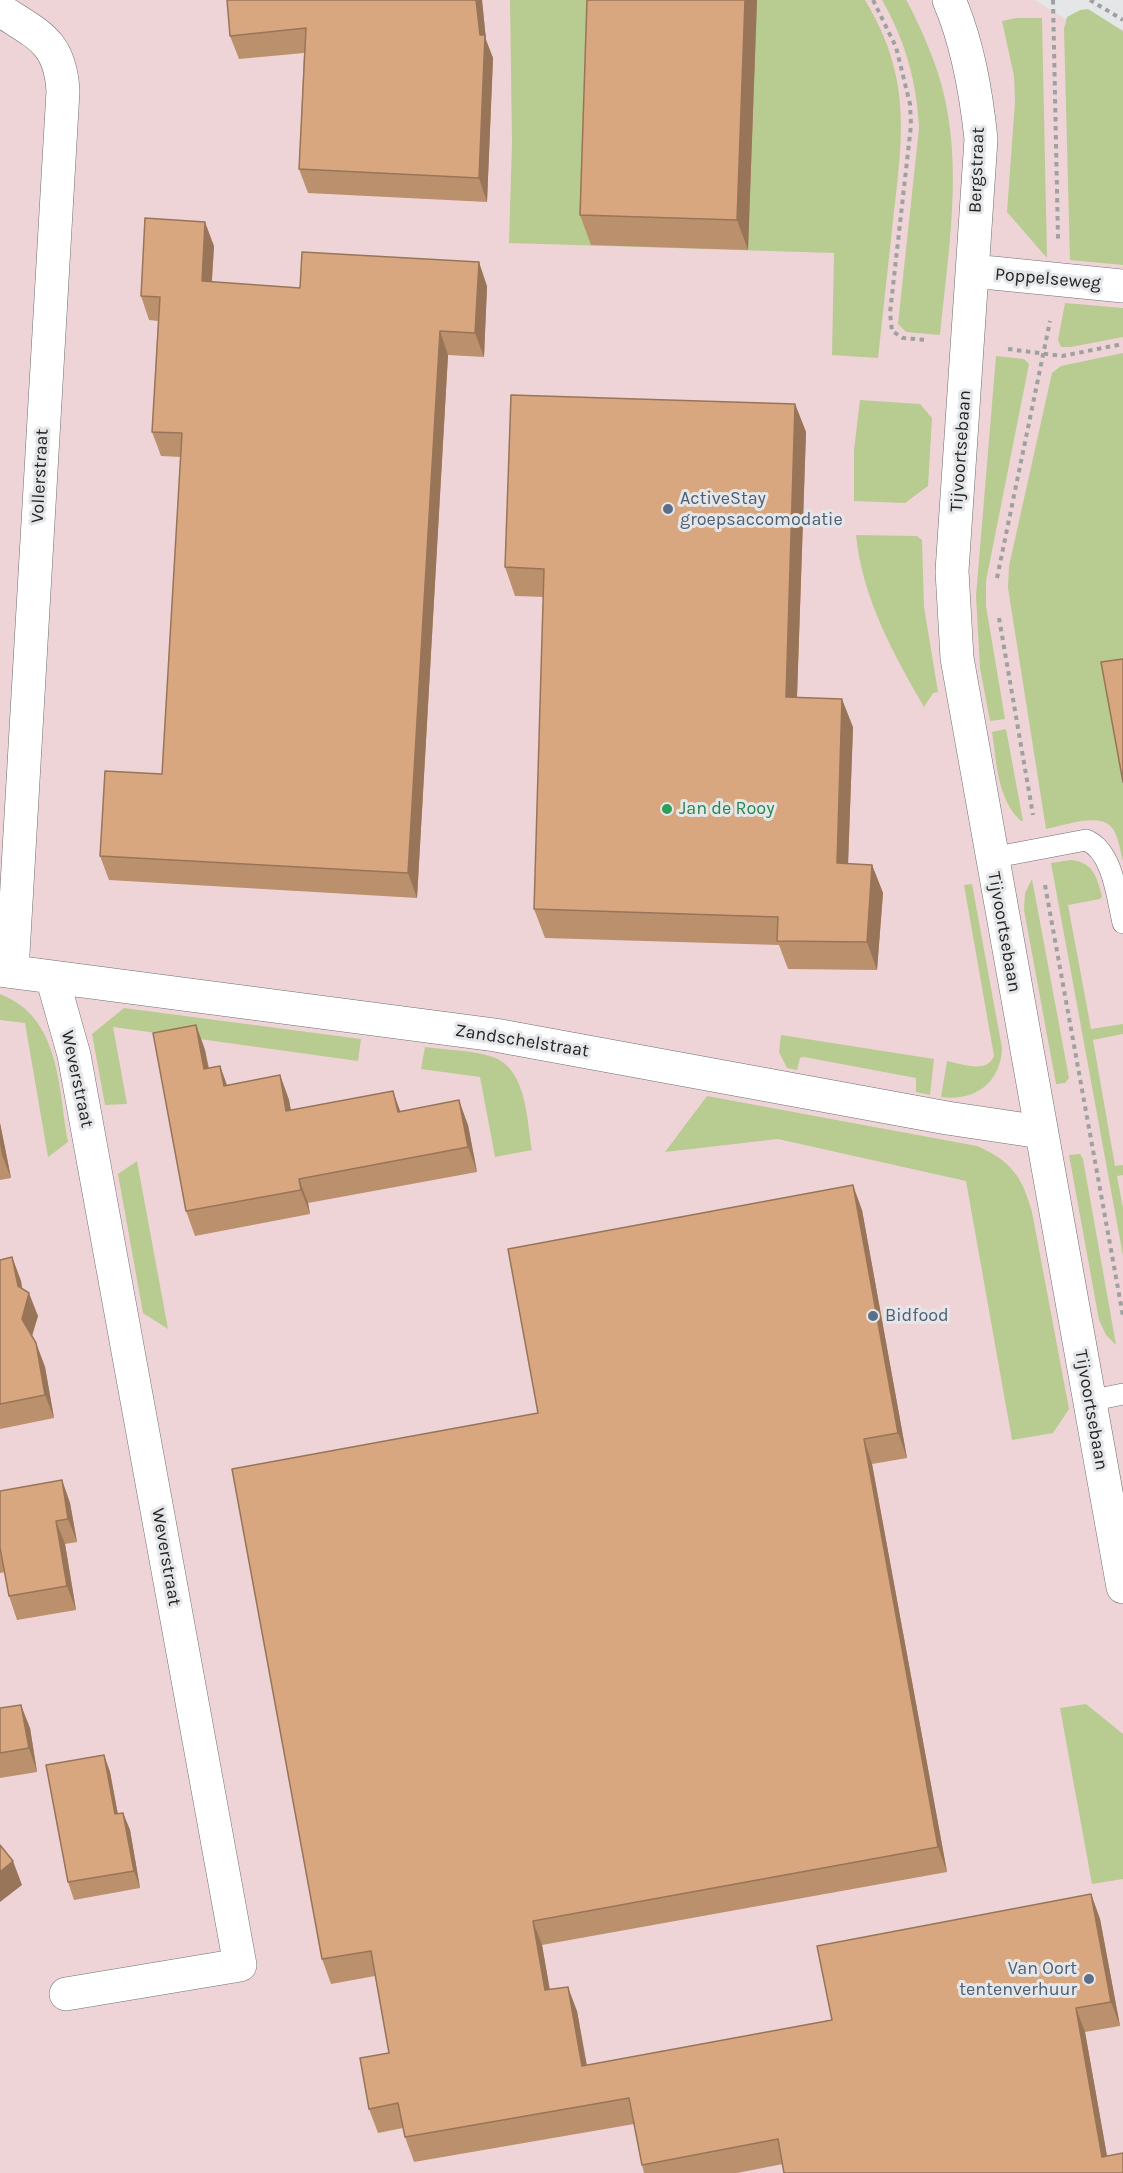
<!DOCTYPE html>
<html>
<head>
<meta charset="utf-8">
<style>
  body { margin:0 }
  canvas { display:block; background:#e4e6e8 }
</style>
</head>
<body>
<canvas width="1123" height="2173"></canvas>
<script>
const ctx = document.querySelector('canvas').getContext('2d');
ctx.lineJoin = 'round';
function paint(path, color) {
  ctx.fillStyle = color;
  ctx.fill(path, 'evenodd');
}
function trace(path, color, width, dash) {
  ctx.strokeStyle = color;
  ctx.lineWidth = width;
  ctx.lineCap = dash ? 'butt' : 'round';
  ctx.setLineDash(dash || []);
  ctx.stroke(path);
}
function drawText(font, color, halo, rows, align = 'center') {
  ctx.font = font + ' Karla,sans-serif';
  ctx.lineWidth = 6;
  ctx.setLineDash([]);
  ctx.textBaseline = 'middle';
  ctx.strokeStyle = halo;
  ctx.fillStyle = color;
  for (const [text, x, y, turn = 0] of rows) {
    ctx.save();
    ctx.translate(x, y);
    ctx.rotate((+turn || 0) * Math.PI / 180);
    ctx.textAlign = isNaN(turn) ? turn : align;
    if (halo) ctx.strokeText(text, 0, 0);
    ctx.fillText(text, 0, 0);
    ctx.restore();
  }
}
paint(new Path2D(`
  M0 0H1035L1123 54V2173H0Z`), '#efd4d7');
paint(new Path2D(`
  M510 0H865C912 78 903 136 893 221 888 267 883 312 878 358L832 355 834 253 509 243 512 144Z
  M882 0H906L908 3C926 39 942 75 948 115 960 186 947 264 940 335L906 332 898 324 919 128C917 82 905 40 882 0Z
  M1088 9 1123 31V265L1070 260 1064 29 1067 17 1080 10Z
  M1016 18H1042L1047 258 1007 212 1015 101 1014 76 1002 21Z
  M1065 303 1123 308V337L1071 347H1061L1058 340Z
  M1123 353V861C1120 851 1119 838 1113 829 1101 811 1064 826 1046 829L1008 588 1009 566 1052 373 1061 366Z
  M996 356 1024 359 1029 364 986 581V606L1005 719 990 721 980 668 976 596Z
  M860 400 920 404 932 418 928 486 905 503 854 501V450Z
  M856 535 917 536 922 540 924 607 938 692 933 693 924 707C893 653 862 597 856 535Z
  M1006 729 1023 821H1021C997 799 997 763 992 732Z
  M1071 860C1093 862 1097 877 1102 896L1100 899 1068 905 1091 1029 1123 1024V1034L1093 1040 1115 1166 1123 1165V1175L1117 1176 1123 1208V1256L1051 863Z
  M1032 879 1069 1078 1065 1083 1056 1084 1024 910 1025 893Z
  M972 884 1002 1048C1001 1082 975 1102 941 1097L947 1061C962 1064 987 1074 994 1056L964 885Z
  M0 994C61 1018 58 1087 68 1142L48 1157 25 1023 0 1020Z
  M124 1008 361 1039 358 1061 113 1027 127 1104 105 1105 92 1034Z
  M781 1035 934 1059 930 1095 916 1092V1078L804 1057 800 1058 797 1070 787 1068 779 1052Z
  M425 1047C446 1050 473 1050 493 1057 527 1069 527 1121 532 1150L495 1157 480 1077 421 1069Z
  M707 1096 977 1146C1011 1161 1022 1176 1032 1212L1069 1409 1053 1433 1012 1440 966 1181 778 1139 665 1152Z
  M1080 1154 1083 1159 1116 1345 1106 1335 1099 1320 1069 1155Z
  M137 1161 168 1329 143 1313 118 1174Z
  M1086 1704 1123 1734V1879L1092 1884 1060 1708Z`), '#b8cb91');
const lane = new Path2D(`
  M991 858 1086 840C1113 851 1117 897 1123 923
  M1089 1401 1123 1394`);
const street = new Path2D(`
  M0 10C38 35 60 41 63 91L12 971
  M0 970 495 1035 947 1118 1041 1132
  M52 977 74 1055 240 1965 66 1994`);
const secondary = new Path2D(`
  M949 0C968 44 976 92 981 139L952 571 957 658 1123 1587
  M973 271 1123 286`);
trace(lane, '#6d6f71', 22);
trace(street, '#6d6f71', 34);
trace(secondary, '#6d6f71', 34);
trace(new Path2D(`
  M873 0 896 47 910 104 911 125 890 313 892 331 903 338 926 340
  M1053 0 1058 239
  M1090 0 1123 20
  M1008 349 1062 356 1123 344
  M997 578 1050 321
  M999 618 1033 815
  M1045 885 1123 1316`), '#9ea0a1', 4, [4.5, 4.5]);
trace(lane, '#fff', 21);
trace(street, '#fff', 33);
trace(secondary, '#fff', 33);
paint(new Path2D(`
  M227 0H482L486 40 493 58 487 202 308 193 299 169 304 53 239 59 230 36Z
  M587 0H757L748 250 591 245 580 215Z
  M214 246 212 282 300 288 487 286 484 357 448 355 417 898 109 880 100 856 162 774 181 457 161 456 152 432 158 321 149 320 141 296Z
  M795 404 806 432 797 697 853 727 848 864 872 865 883 893 877 970 788 969 779 945 545 938 534 909 544 597 515 596 505 567Z
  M196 1025 205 1050 209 1068 220 1066 227 1085 280 1075 289 1100 291 1110 401 1111 468 1125 477 1172 308 1203 310 1214 195 1236 186 1211Z
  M0 1123 11 1178 0 1180Z
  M862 1210 907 1458 872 1464 947 1872 542 1945 550 1990 577 2011 587 2065 832 2020 1091 1894 1100 1919 1120 2026 1085 2032 1107 2156 1123 2173 783 2164 737 2173H644L642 2165 634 2124 414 2162 405 2137 403 2128 378 2133 369 2109 389 2053 375 1976 331 1984 322 1959 538 1413Z
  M12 1257 21 1281 22 1289 38 1316 32 1336 36 1343 45 1367 54 1418 0 1429V1260Z
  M62 1480 70 1503 77 1542 65 1544 76 1610 17 1620 9 1596 5 1572 0 1573V1491Z
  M0 1708 30 1728 37 1772 0 1778Z
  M104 1755 110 1772 118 1814 123 1813 130 1830 140 1888 74 1900 68 1882Z`), '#bb906d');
paint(new Path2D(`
  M476 0H482L486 40 493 58 487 202 479 178 480 35Z
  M745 0H757L748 250 737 220Z
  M205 222 214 246 210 305 202 281Z
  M479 262 487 286 484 357 475 333Z
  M440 331 448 355 417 898 408 873Z
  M795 404 806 432 796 725 786 697Z
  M842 699 853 727 847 892 837 863Z
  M872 865 883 893 877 970 867 942Z
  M196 1025 205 1050 213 1094 204 1069Z
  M220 1066 229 1091 224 1086Z
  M280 1075 289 1100 295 1136 286 1111Z
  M393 1091 402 1116 398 1112Z
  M459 1100 468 1125 477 1172 468 1147Z
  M0 1123 11 1178 2 1155 0 1144Z
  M299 1179 308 1203 310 1214 301 1190Z
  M853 1185 862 1210 907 1458 898 1433Z
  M12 1257 21 1281 25 1306 29 1293 38 1316 30 1342 22 1319 18 1286Z
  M36 1343 45 1367 54 1418 45 1395Z
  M864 1439 872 1464 947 1872 938 1847Z
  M62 1480 70 1503 77 1542 68 1519Z
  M56 1521 65 1544 76 1610 67 1586Z
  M21 1705 30 1728 37 1772 29 1748Z
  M104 1755 110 1772 121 1832 115 1814Z
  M123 1813 130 1830 140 1888 134 1871Z
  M13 1861 22 1885 0 1902V1872Z
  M1091 1894 1100 1919 1120 2026 1111 2002Z
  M533 1921 542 1945 554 2015 545 1990Z
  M568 1987 577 2011 591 2091 582 2066Z
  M1076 2008 1085 2032 1110 2173 1102 2157Z`), '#987559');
const building = new Path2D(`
  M227 0H476L480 35H485L479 178 299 169 306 28 230 36Z
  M587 0H745L737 220 580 215Z
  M145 218 205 222 202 281 300 288 302 252 479 262 475 333 440 331 408 873 100 856 105 771 162 774 182 433 152 432 160 297 141 296Z
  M511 395 795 404 786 697 842 699 837 863 872 865 867 942 777 941 778 917 534 909 544 569 505 567Z
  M1123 659V782L1101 662Z
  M196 1025 204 1069 220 1066 224 1086 280 1075 286 1111 393 1091 398 1112 459 1100 468 1147 299 1179 301 1190 186 1211 153 1033Z
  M853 1185 898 1433 864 1439 938 1847 533 1921 545 1990 568 1987 582 2066 832 2020 817 1946 1091 1894 1111 2002 1076 2008 1102 2157 1123 2153V2173H784L778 2139 642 2165 629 2098 405 2137 398 2103 369 2109 360 2058 389 2053 371 1951 322 1959 232 1469 538 1413 508 1249Z
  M12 1257 18 1286 29 1293 22 1319 36 1343 45 1395 0 1404V1260Z
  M62 1480 68 1519 56 1521 67 1586 9 1596 0 1548V1491Z
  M21 1705 29 1748 0 1753V1708Z
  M104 1755 115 1814 123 1813 134 1871 68 1882 46 1765Z
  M0 1845 13 1861 0 1872Z`);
paint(building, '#d9a77f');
trace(building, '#987559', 1.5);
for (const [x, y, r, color] of [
  [668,509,6,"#5c6f8a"],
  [667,809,6,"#2e9e5b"],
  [873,1316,6,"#5c6f8a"],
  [1089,1979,6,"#5c6f8a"]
]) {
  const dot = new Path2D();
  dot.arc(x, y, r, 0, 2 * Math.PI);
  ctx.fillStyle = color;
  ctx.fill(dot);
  trace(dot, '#e4e6e8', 2);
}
drawText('18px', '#232425', '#e4e6e8', [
  ["Bergstraat",977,170,-88],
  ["Poppelseweg",1048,279,5],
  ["Tijvoortsebaan",961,451,-86],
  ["Vollerstraat",40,476,-87],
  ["Tijvoortsebaan",1004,932,80],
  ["Zandschelstraat",522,1041,9],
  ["Weverstraat",77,1079,78],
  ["Tijvoortsebaan",1091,1410,80],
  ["Weverstraat",166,1557,80]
]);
drawText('18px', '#4e5e75', '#e4e6e8', [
  ["ActiveStay",680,499],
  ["groepsaccomodatie",680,520],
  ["Bidfood",885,1316],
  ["Van Oort",1077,1969,"right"],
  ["tentenverhuur",1077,1990,"right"]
], 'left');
drawText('18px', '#27864d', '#e4e6e8', [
  ["Jan de Rooy",679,809]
], 'left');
</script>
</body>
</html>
